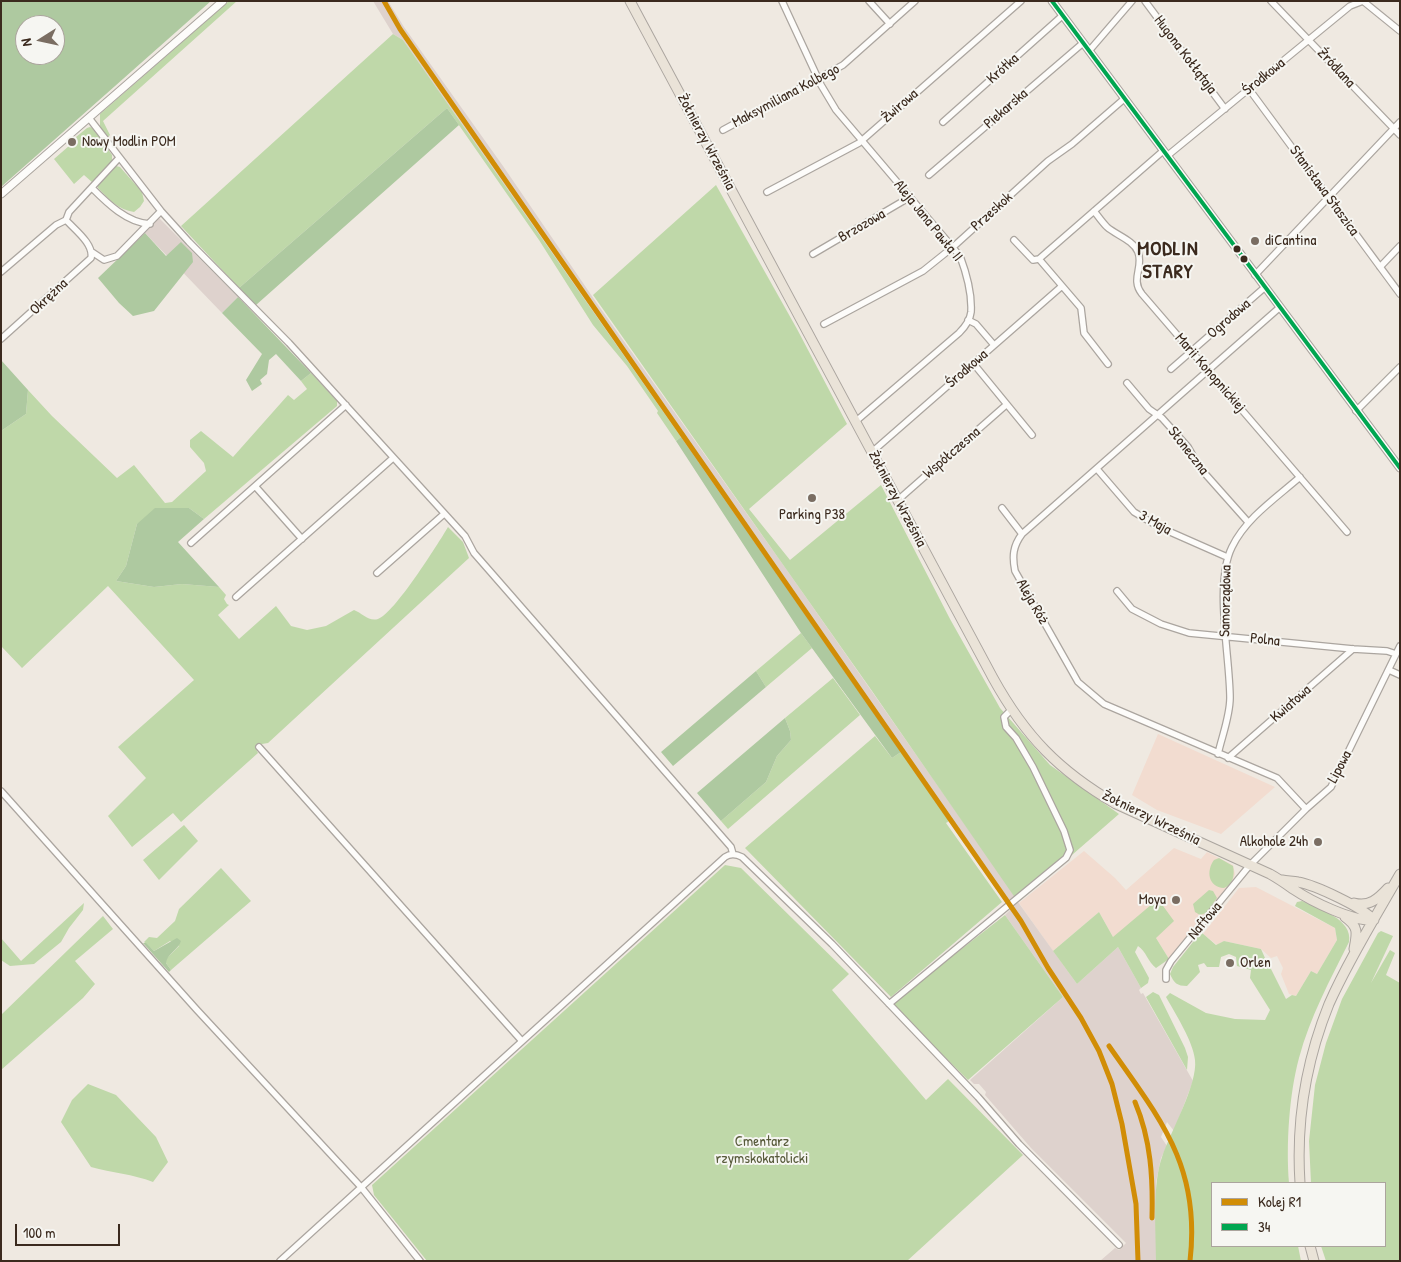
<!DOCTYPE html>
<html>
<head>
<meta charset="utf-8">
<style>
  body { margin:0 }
  #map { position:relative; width:1401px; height:1262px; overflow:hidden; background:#efe9e1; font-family:"Patrick Hand",sans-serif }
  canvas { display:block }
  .frame { position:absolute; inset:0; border:2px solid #3b2a1e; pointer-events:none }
  .legend { position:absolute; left:1211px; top:1182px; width:175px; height:65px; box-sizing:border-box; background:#f6f6f2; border:1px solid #aba49d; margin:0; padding:6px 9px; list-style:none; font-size:15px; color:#3b2a1e }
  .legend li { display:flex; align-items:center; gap:10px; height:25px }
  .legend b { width:25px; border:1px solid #aba49d }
  .north { position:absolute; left:15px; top:15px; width:50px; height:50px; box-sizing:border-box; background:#f6f6f2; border:1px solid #aba49d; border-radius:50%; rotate:260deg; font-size:14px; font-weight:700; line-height:20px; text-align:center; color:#3b2a1e }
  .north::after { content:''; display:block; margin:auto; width:18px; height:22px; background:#7a6d62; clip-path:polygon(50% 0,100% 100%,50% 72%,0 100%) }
  .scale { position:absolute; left:15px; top:1224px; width:105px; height:22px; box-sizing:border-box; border:2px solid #3b2a1e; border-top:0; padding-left:6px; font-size:15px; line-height:18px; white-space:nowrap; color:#3b2a1e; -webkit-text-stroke:4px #f6f6f2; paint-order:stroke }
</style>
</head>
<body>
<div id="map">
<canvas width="1401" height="1262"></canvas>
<div class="frame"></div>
<ul class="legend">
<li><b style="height:6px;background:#d18d06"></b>Kolej R1</li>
<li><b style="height:6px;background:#00a651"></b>34</li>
</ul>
<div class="north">N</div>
<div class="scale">100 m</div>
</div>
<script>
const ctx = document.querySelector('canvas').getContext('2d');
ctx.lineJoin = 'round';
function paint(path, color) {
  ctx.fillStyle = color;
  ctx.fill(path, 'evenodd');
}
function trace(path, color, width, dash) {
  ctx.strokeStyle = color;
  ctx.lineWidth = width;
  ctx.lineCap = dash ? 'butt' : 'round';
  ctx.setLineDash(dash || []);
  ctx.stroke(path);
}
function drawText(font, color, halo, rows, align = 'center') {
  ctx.font = font + ' "Patrick Hand",sans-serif';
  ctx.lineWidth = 4;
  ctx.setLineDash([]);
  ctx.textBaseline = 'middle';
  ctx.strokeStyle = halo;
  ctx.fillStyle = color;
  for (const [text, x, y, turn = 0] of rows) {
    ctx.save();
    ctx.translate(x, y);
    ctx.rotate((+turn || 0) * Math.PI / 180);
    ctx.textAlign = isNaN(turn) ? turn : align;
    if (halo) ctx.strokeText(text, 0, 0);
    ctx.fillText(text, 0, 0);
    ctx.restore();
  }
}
paint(new Path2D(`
  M1158 734 1275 787 1221 834 1157 810 1132 795Z
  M1174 848 1201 859 1207 852 1233 865 1235 874 1233 880 1169 959 1156 938 1113 937 1099 912 1053 951 1019 903 1084 851 1115 878 1126 890Z
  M1256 887 1335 928 1337 940 1317 974 1311 971 1296 996 1289 994 1281 974 1283 968 1277 956 1271 958 1261 949 1224 941 1217 945 1203 934 1239 888Z`), '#f2dcd0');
paint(new Path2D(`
  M373 1H388L404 27 503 166 596 302 784 566 1015 896 1006 902 403 40 393 34Z
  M159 218 238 297 222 313 145 233Z
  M1018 902 1077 984 1118 947 1141 988 1139 990 1141 994 1143 993 1193 1081 1174 1131 1167 1122 1161 1137 1167 1146 1161 1158 1156 1182V1261H1100L1115 1248 1119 1250 1126 1243 1031 1148 985 1095 986 1092 979 1084H974L970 1080 1063 997 1005 915Z`), '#ded2cd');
paint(new Path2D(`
  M229 1H237L103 121 110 135 107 138 100 126V114Z
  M393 34 403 40 681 437 676 441 657 413 658 411 627 366 593 325 539 240 447 108 239 288 181 226Z
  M90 127 94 129 112 155V162L93 183 84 175 74 184 54 159 77 139 76 137 87 128Z
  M116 166 120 167 142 192 144 201 140 207 134 212C119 210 108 199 98 188V185Z
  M716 185 797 329 847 424 749 509 790 560 881 485 950 619 1000 708 1050 765 1119 814 1018 902 872 691 593 295Z
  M311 373 337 401V406L204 519 189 508 137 524 126 566 116 581 154 587 182 584 219 587 226 595 224 599 227 604 229 605 218 615 239 639 276 606 291 626 307 630 326 626 354 610C362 613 369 622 378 619 394 614 438 544 448 527L463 542 469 558 268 743 262 744 256 749 258 753 181 822 173 813 132 847 108 816 146 778 118 747 194 680 108 586 22 668 1 646V431L26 414 28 390 52 416 117 478 134 465 165 503 172 502 206 471 204 463 190 447V440L201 431 233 457 288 395 294 400 307 389 301 381Z
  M801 633 812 648 766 687 756 671Z
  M833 678 860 715 728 829 721 821 766 782 777 756 791 740 790 731 785 718Z
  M875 736 892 758 901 752 949 821 946 823 1002 902 891 997 745 848Z
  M184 825 198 841 159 880 143 860Z
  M1219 858 1233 866C1235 875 1233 885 1224 888 1208 887 1206 871 1214 860Z
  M725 865 741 868 849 974 832 990 926 1100 948 1079 1023 1155 907 1261H427L374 1195 372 1185Z
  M221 868 251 901 171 970 166 963V959L179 946 170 941 154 951 144 942 149 937 157 938 175 921 179 909Z
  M1209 890 1213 891 1217 898 1206 913 1200 915 1195 912 1193 904Z
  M1158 899 1174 921 1156 938 1169 959 1156 968C1148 962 1146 951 1138 946L1135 952 1149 978 1148 983 1141 988 1118 947 1077 984 1053 951 1099 912 1113 937Z
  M1302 901C1319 909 1353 919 1349 942 1330 980 1310 1017 1299 1058 1289 1095 1286 1145 1289 1183H1212V1246H1298L1301 1261H1156C1156 1231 1152 1185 1162 1157 1170 1133 1198 1084 1195 1060 1193 1041 1176 1015 1166 997L1170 993 1206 1013 1235 1019 1265 1020 1270 1010 1250 978 1251 970 1237 966 1236 957 1229 954 1221 957 1219 967H1207L1204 963 1198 965 1200 972 1187 986C1177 986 1174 983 1170 974L1173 967 1201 932 1216 945 1224 941 1261 949 1265 958 1261 961 1264 964 1268 963 1286 999 1292 995 1296 996 1311 971 1317 974 1337 940 1335 928 1295 906 1297 902Z
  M84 903 83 910 69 928 61 942 34 964 10 966 1 960V938L21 961Z
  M1005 915 1063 997 968 1080 892 1005 932 972Z
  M103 916 113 929 75 961 95 984 83 998 1 1070V1015Z
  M1381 931 1393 936 1371 983 1390 950 1395 953 1386 975 1400 983V1261H1326L1321 1246H1385V1183H1311L1309 1141 1315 1085 1326 1043 1342 999 1378 933Z
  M1153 992 1159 995 1185 1048 1188 1057 1187 1070 1146 997Z
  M88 1084 116 1095 156 1137 168 1162 153 1182C133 1174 112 1173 91 1167L61 1122 72 1100Z`), '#bfd8a9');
paint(new Path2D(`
  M1 1H211L1 187ZM25 25H55V55H25Z
  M447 108 459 125 256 305 239 288Z
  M145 233 166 256 181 242 192 253 193 262 154 311 133 316 119 303 98 278Z
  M238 297 311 373 301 381 276 354 269 360 267 374 260 380 262 384 252 391 246 380 262 354 222 313Z
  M1 360 28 390 26 414 1 431Z
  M681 437 901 752 892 758 801 633 676 441Z
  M155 508H189L204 519 178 542 219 587 182 584 154 587 116 581 126 566 137 524Z
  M756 671 766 687 673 766 661 752Z
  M785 718 790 731 791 740 777 756 766 782 721 821 697 793Z
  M177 938 181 941C178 950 167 954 166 963L171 970 169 972 143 943H146L154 951Z`), '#aec9a0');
const minor = new Path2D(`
  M782 1 821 85 836 110 960 256C966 272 972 295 971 312 970 321 965 327 959 333L855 422
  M869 1 890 24
  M1145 1 1225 109
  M1271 1 1400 135
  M1089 51 1132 1
  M1249 89 1400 294
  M89 118 161 211 189 242 289 343 465 536 474 553 731 847 733 854
  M943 122 1062 16
  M723 130 843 65 915 1
  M1167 156 1350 6 1363 1 1400 31
  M929 175 1083 43
  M92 188C107 203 127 223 150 224
  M767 192 859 143 1021 1
  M1094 211C1098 216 1102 222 1107 227 1116 235 1133 240 1138 252 1144 267 1130 279 1142 294L1347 532
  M1014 240 1033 260 1039 259
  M92 252 104 260 117 256 161 211
  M813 254 910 197
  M1039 259 1163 151
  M1039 259 1081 308 1084 333 1108 364
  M1380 267 1400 246
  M1 272 56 225 66 220 69 212 119 158
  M1255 275 1400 122
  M1279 308 1022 534C1013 546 1012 556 1015 571L1078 682 1104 704 1277 778 1306 809
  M968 320 976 324 994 345
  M824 324 923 271 953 247 1048 161 1072 144 1124 99
  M1 339 91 258C94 244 75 230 66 220
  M973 363 1032 435
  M1171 369 1264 288
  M1127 383 1149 409 1162 418 1188 447 1200 468 1248 522
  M1356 411 1400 367
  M872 452 1062 286
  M1097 469 1134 512 1159 527 1227 557
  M255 486 302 539
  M898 500 1006 405
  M1002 508 1022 534
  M191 543 346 405
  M377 573 444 514
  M1117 591 1132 609 1161 624 1189 633 1353 649 1387 651 1396 654
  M236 597 393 458
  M1389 670 1400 675
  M259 747 521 1040
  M1218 754C1222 736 1230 716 1230 698 1230 657 1214 583 1232 547 1246 518 1276 498 1300 477
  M1228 758 1353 649
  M1 791 197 1010 361 1187 420 1261
  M1166 979V970L1171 961 1250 865 1306 809 1331 787 1400 646
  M889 1004 1066 858 1070 850 1064 831 1033 767 1016 738 1006 727 1004 717 1011 710
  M280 1261 725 857C731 853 736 854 742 857L832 944 978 1097 1019 1144 1119 1245`);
const tertiary = new Path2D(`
  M1052 1 1400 468
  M1 194 223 1`);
const primary = new Path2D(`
  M630 1 993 678C1025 736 1059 771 1116 804L1270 874C1279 879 1286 884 1293 889 1311 901 1353 922 1374 920
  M1282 880C1287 881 1293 881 1298 882 1315 885 1362 907 1374 920
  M1354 903C1369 907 1378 899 1388 888
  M1345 917C1359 927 1357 933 1354 949
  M1300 1183C1296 1122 1306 1061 1329 1004 1349 959 1376 916 1400 874
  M1310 1246 1314 1261`);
trace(minor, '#aba59f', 8);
trace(tertiary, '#aba59f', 9);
trace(primary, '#aba59f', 11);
trace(minor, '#fdfcfa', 5.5);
trace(tertiary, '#fdfcfa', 7);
trace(primary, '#eae3d8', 9);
trace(new Path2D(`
  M1052 1 1400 468`), '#00a651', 4);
trace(new Path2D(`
  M384 1 400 29 1021 921 1048 968 1081 1018 1099 1051 1112 1084 1122 1124 1136 1204 1138 1261
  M1109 1046C1160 1119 1201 1166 1190 1261
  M1135 1102C1151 1140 1153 1178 1152 1218`), '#d18d06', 5);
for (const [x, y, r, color] of [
  [72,142,5,"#7a6d62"],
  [1255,241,5,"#7a6d62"],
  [1237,249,4.5,"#3b2a1e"],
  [1244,259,4.5,"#3b2a1e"],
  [812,498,5,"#7a6d62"],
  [1318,842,5,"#7a6d62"],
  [1176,900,5,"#7a6d62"],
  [1230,963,5,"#7a6d62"]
]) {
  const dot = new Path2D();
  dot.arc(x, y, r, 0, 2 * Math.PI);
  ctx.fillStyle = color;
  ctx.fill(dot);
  trace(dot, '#f6f6f2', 2);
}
drawText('15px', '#3b2a1e', '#f6f6f2', [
  ["Hugona Kołłątaja",1185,55,53],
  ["Źródlana",1336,68,47],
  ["Krótka",1003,69,-42],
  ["Środkowa",1264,77,-39],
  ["Maksymiliana Kolbego",786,96,-28],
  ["Żwirowa",900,106,-41],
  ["Piekarska",1006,109,-41],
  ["Żołnierzy Września",706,142,62],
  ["Stanisława Staszica",1324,191,54],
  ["Przeskok",992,212,-42],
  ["Aleja Jana Pawła II",928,221,51],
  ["Brzozowa",862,226,-30],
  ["Okrężna",49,297,-43],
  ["Ogrodowa",1229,319,-41],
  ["Środkowa",967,369,-41],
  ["Marii Konopnickiej",1210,373,49],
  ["Słoneczna",1188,451,52],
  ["Współczesna",952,453,-41],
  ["Żołnierzy Września",897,499,62],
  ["3 Maja",1155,523,29],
  ["Samorządowa",1226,601,-89],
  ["Aleja Róż",1032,602,60],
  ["Polna",1265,640,6],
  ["Kwiatowa",1291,704,-41],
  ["Lipowa",1340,767,-62],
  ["Żołnierzy Września",1151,818,26],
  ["Naftowa",1205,921,-50]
]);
drawText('15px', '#3b2a1e', '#f6f6f2', [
  ["Nowy Modlin POM",82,142],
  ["diCantina",1265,241],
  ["Parking P38",812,515,"center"],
  ["Alkohole 24h",1308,842,"right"],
  ["Moya",1166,900,"right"],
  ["Orlen",1240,963]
], 'left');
drawText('15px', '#575a3a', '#f6f6f2', [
  ["Cmentarz",762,1142],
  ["rzymskokatolicki",762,1159]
]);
ctx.letterSpacing = '1px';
drawText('bold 20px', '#3b2a1e', '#f6f6f2', [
  ["MODLIN",1168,250],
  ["STARY",1168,273]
]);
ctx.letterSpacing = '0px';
</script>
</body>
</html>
